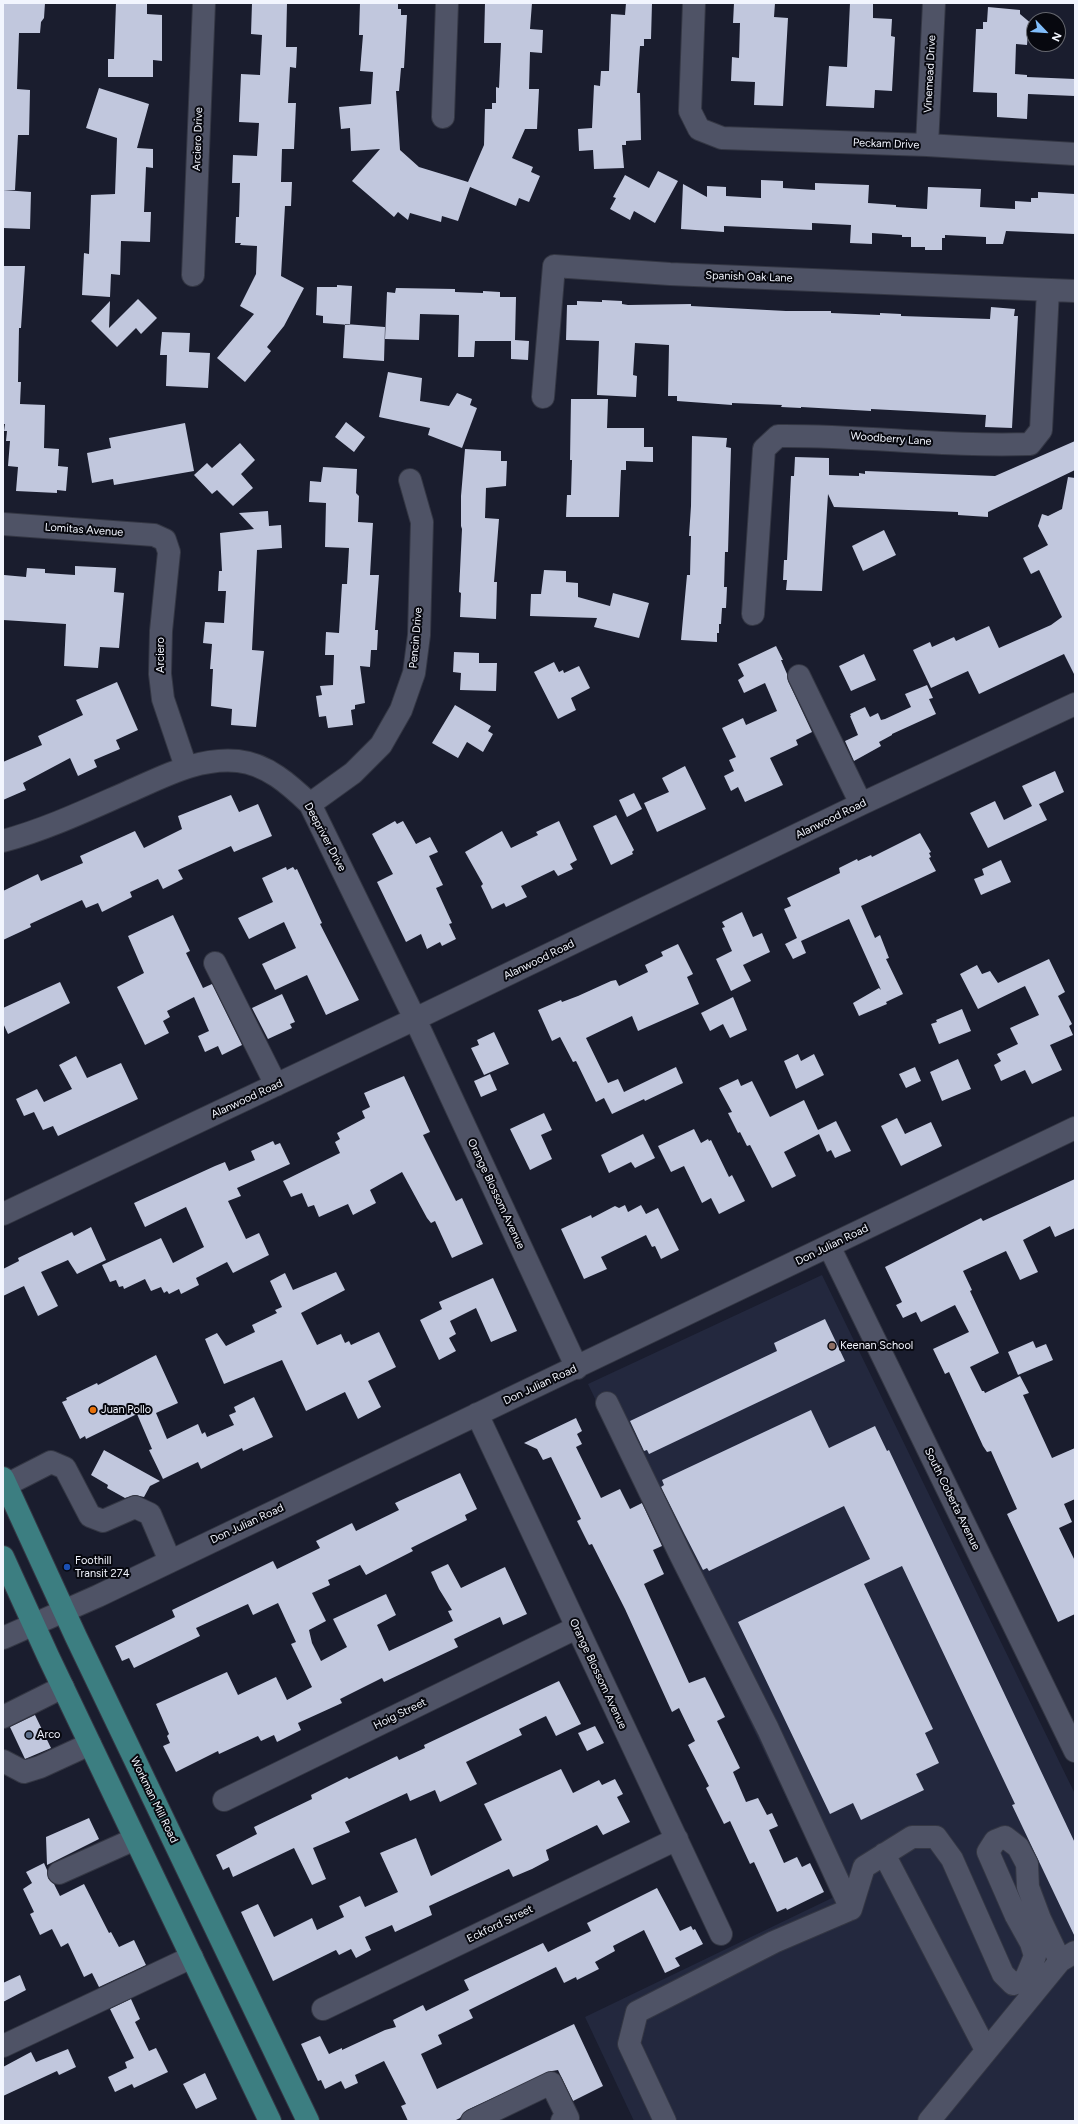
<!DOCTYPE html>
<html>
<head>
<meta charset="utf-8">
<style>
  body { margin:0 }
  #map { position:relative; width:1078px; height:2124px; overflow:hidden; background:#1a1d2e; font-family:Figtree,sans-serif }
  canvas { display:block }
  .frame { position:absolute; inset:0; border:4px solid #f2f5fe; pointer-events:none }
  .north { position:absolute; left:1026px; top:12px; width:40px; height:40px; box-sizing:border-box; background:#07080f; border:1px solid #65676f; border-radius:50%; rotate:115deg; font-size:11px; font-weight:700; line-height:16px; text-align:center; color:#f2f5fe }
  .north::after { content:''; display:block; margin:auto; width:14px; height:18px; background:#81bdfa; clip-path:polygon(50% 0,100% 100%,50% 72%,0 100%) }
</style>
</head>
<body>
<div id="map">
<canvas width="1078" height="2124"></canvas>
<div class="frame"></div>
<div class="north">N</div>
</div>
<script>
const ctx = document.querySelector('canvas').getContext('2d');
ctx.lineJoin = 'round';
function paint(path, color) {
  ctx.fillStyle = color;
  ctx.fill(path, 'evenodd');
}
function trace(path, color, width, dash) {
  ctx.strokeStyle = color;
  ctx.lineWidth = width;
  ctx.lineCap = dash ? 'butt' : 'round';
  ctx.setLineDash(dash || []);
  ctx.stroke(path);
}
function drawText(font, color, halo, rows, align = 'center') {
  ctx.font = font + ' Figtree,sans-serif';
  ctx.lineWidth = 4;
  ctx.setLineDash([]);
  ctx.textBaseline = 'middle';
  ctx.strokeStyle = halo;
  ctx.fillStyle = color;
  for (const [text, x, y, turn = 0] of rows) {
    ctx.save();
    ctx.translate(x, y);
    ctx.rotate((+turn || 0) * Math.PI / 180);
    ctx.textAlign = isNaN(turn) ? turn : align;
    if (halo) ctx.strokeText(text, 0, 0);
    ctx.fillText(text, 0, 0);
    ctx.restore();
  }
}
paint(new Path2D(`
  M822 1275 1075 1794V2121H634L585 2017 834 1897 588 1384Z`), '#23283e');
paint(new Path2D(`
  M3 3H45L44 18 41 22 40 33H19L17 89 30 90 29 135H18L15 190H3Z
  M116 3H147V14L162 15V61L153 60V77H108V59H114Z
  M252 3H287L286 47H297L296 68 290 67 288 103H296L294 149H282L281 182H292L291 206H285L281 276 304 288 284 326 267 347 271 351 245 382 217 358 254 314 240 306 256 274 257 246 240 245 241 243H235L236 217H239L240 183H232L233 155 257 156 259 123 239 122 241 74 260 75 262 35 251 34Z
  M360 3H398V9H401V15H407L404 68H401L399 91H396L400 150 419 167 468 182 484 145 485 109H492V103H496V87L499 88 501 43H484L485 3H532L530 29 543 30 542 53 530 52 529 89H539L537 129H525L512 158 533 167 531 172 540 176 529 202 519 198 516 206 470 187 458 221 442 216 441 222 410 213 408 220 398 212 394 217 352 181 380 149 351 151 350 128 341 129 339 107 371 104 373 72 360 71 363 35H359Z
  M626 3H652L651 39H644V46H640L639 60 637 93H640L641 140 626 141V145H622L624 168 594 169 593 150 579 151 578 129 592 128 594 85 600 86 601 71H609L611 14 625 15Z
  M734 3H775L774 17 788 18 783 106 754 105 755 82 731 81 732 57 739 58 740 23H733Z
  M850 3H873V18L892 19 891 36 895 37 892 91 875 90 874 108 826 106 829 66 847 67Z
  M988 7 1020 10V14L1033 25 1028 33 1027 45 1016 44 1015 74 1027 75V77L1075 79V96L1028 94 1027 119 997 117V93L973 92 976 29H983V22H987Z
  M99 88 149 104 137 148 153 149V168L146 167 144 212H151L150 242 121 241 120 275 111 274 110 297 82 295 84 253 89 254 91 195 115 194 117 138 86 128Z
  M658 171 678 181 655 223 634 211 630 220 610 209 616 198 613 197 625 175 649 188Z
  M761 180 783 181V188L815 190V183L869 185 868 203 896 205V207L927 209 928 187 981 189 980 207 1015 209V201L1031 202V198H1038V192L1075 194V234L1006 231 1003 244H986V237L945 235V238H942V250H925V247H911V237H902V235L872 233V244L850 243 851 225 812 223V230L724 226V232L681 229 683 184 707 197V186L726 187V196L761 198Z
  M3 190 31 192 30 229 3 228Z
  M3 266H25L21 328H19L18 382H21L20 404 45 405 44 448 59 449 58 466 68 467 66 491 57 490V493L16 491 18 467 8 466 10 441H6L7 431H4L5 424H3Z
  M337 285 352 286 350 325 323 323V316L316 315 317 287H337Z
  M396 288 455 289V292L483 293V291L500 292V297H516L515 340 529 341 528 360 511 359V341H475L474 357H458L459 315 420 314 419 340 385 339 387 292 395 293Z
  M138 299 157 318 141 334 136 328 117 347 91 321 110 301 109 328Z
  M602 300 622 301V304L628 305 691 304V306L786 311H831V313L880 315V313L901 314V316L990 319 991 307 1015 309 1014 316H1018L1012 428 985 427 986 415 871 409V411L801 407V408L781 407 782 405 732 403V405L677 401V396H668L669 345 635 343 633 375 637 376 636 397 597 395 599 341 566 340 567 305H577V301L602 302Z
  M345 324 385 327 384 361 343 358Z
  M162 332 190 333 189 352 210 353 208 388 166 386 167 355H160Z
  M388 372 422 378 420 401 449 406 457 393 472 399 470 405 477 408 462 448 428 435 430 428 379 417Z
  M571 399H608L607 428H644V447H653V462L626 461V470H621L619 517H566L567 495H571L572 460H570Z
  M346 422 365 437 354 452 335 437Z
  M185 423 194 471 114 485 113 479 92 483 87 453 111 448 109 438Z
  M692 436 727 438 726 447 731 448 728 552H725L724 587H727L726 608H722L721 624H719V633H717V642L681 640 687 575H690L691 536H689L691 506Z
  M1075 441V470L988 512V517L958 515V512L834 507 828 494 822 591 786 590 787 580H783L784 560H787L791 476H794L795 457 829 458V475L859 476V473L865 474V471L995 476Z
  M240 443 255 460 241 474 253 488 233 506 217 490 212 494 194 475 207 463 212 468Z
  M465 449 501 451V461H507L506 486 486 488 485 518 499 519 494 582H497L496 619 460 617 461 593 459 592 462 529 461 526V496Z
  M323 467 357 469 356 493 359 496 358 522 373 523 370 575H379L375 630H378L377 650H371L370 667 360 666 365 703 355 705V709L351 710 353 725 328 728 326 716 319 717 316 696 322 695 320 686 333 685 334 655H325L326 632 339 633 342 584H347L349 548 325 547 326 503 309 502 310 481 321 482Z
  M1068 477 1075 478V676L1064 654 979 694 968 671 931 688 913 650 930 642 932 647 954 637 956 641 989 626 999 648 1051 625 1062 617 1039 570 1031 574 1023 558 1048 545 1038 526 1042 514 1048 516 1062 509Z
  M268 511 269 526 281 525 282 548 257 550 252 650 264 651 256 727 231 725 232 709 211 706 213 669H210L212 644 203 643 205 622 224 623 226 591H218L219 571H222L220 533 254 529 239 513Z
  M884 530 896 555 863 571 852 546Z
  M75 566 116 568 114 592 124 593 119 648 100 647 98 668 64 666 66 624 3 620 4 575 26 577 27 568 45 569V573L75 575Z
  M544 570 566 571V582L578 583V597L610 606 613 593 649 603 639 638 594 627 597 618 530 616 531 594H541Z
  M776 646 783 660H781L787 674 788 681 812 732 796 740 798 745 770 758 783 785 745 802 738 787 731 791 724 776 734 771 729 760 736 757 722 728 743 718 746 725 777 711 765 683 744 693 738 680 744 676 738 664Z
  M454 652 479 653V663H497L496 691 460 690 461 673 453 672Z
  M864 654 876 680 851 691 839 666Z
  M554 662 559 672 563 670 564 673 579 666 590 688 571 698 576 710 558 719 534 672Z
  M117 682 138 730 116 740 120 749 94 760 97 767 78 776 70 758 23 783 26 790 3 800V762L42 745 38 736 83 715 76 700Z
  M927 685 933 698 929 699 936 714 892 734V735L879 742 881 746 854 761 845 741 858 735 850 716H851L850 714 865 707 870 717 878 713 881 720 885 719 911 707 905 694Z
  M455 705 491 726 488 731 493 734 483 752 467 742 458 758 432 743Z
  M685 766 706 809 657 832 644 803 669 792 662 778Z
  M1055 771 1064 792 1039 804 1047 820 988 848 970 813 995 801 1004 820 1032 806 1022 786Z
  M634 793 642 809 627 817 619 800Z
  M231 795 239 812 258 804 272 836 234 852 231 846 178 870 183 879 163 889 158 879 130 892 132 897 102 912 98 903 86 908 82 900 30 924 31 927 3 940V891L38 874 41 881 83 863 80 856 135 831 144 848 182 829 178 816Z
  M616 815 634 850 632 852 633 854 611 865 593 826Z
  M395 821 397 824 403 821 416 844 430 837 438 852 429 856 443 885 436 888 452 923 449 924 456 939 442 946 440 942 427 949 421 934 406 942 377 882 393 874 372 834Z
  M559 821 577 860 570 864 573 869 558 876 554 870 521 886 527 897 506 907 504 903 492 909 481 886 483 884 465 852 502 831 511 848 538 835 536 832Z
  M920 833 931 852 929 853 931 857 929 858 936 871 861 906 875 938 880 935 889 958 886 959 903 994 886 1002 887 1004 859 1016 853 1003 879 988 881 990 849 919 801 941 806 953 793 959 785 944 797 938 784 909 791 906 787 898 840 873 839 868 857 859 858 861 871 855 872 857Z
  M1001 860 1011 882 981 895 974 879 984 875 982 869Z
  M286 867 287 870 293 867 295 870 297 869 322 923 320 924 359 1000 326 1015 307 975 275 990 262 964 296 948 284 922 249 939 238 918 273 902 262 878Z
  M742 912 753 937 762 933 770 952 743 965 751 981 731 991 716 959 732 951 722 928 725 927 722 922Z
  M173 915 190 951 186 953 203 988 212 984 242 1045 222 1055 218 1046 205 1052 198 1036 209 1031 194 997 167 1011 170 1017 163 1021 169 1033 145 1045 117 987 144 973 128 936Z
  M678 944 693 974 687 977 699 1004 638 1031 632 1016 586 1038 608 1083 618 1079 624 1092 676 1067 683 1083 645 1101 644 1099 612 1114 604 1098 596 1102 576 1061 573 1062 560 1037 552 1041 538 1010 561 1000 562 1002 578 996 611 981 616 980 619 986 648 972 645 965 663 956 661 952Z
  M1049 959 1065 992 1058 996 1072 1024 1069 1026 1073 1035 1050 1045 1062 1070 1032 1084 1025 1070 1001 1081 994 1065 1001 1061 997 1054 1018 1044 1010 1028 1039 1015 1025 986 978 1009 960 974 977 965 982 974 990 971 998 983Z
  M60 982 70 1003 8 1034 3 1023V1008Z
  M282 994 295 1022 290 1024 292 1028 268 1039 252 1008Z
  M733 997 747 1030 730 1038 723 1024 710 1031 701 1013Z
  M962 1009 971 1031 939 1044 931 1024 937 1022 936 1020Z
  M494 1032 509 1064 484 1075 471 1048 479 1045 477 1040Z
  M798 1054 801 1061 814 1054 824 1075 796 1089 784 1061Z
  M76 1056 87 1078 121 1063 138 1099 58 1136 53 1126 43 1130 34 1112 24 1116 16 1099 37 1089 44 1102 72 1089 59 1065Z
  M958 1059 971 1089 942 1101 930 1072Z
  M915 1067 921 1081 906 1088 899 1074Z
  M490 1074 497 1090 481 1097 474 1081Z
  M404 1076 430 1132 423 1135 456 1201 462 1198 483 1244 452 1258 435 1221 431 1223 427 1218 402 1172 370 1190 376 1203 353 1215 348 1204 319 1217 314 1205 308 1207 302 1193 291 1197 283 1181 340 1153 335 1142 340 1139 337 1133 365 1118 362 1111 370 1107 364 1093Z
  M738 1079 741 1086 752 1081 770 1117 804 1100 818 1130 836 1121 851 1151 835 1158 831 1150 827 1152 819 1134 784 1152 796 1176 772 1188 750 1145 747 1146 740 1132 738 1133 728 1113 732 1112 719 1088Z
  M544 1113 552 1130 541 1135 552 1159 530 1170 510 1129Z
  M897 1118 905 1134 931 1122 942 1146 901 1166 881 1126Z
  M694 1129 701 1143 708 1139 709 1141 711 1140 729 1177 732 1175 745 1201 719 1214 711 1198 702 1203 684 1166 671 1172 658 1146Z
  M643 1134 655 1158 635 1168 631 1162 609 1173 601 1155Z
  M273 1141 275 1145 280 1143 290 1164 237 1188 241 1196 228 1201 246 1239 259 1233 269 1255 233 1273 227 1262 196 1278 199 1285 181 1294 179 1289 169 1294 167 1291 164 1293 161 1287 151 1291 145 1279 124 1289 123 1286 119 1287 116 1280 110 1282 102 1265 161 1238 173 1263 204 1247 186 1207 145 1227 134 1203 215 1166 225 1162 229 1171 255 1160 251 1151Z
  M1075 1179V1228L1055 1237 1050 1226 1023 1240 1038 1272 1020 1280 1006 1251 963 1271 972 1290 970 1291 999 1353 970 1367 982 1391H984L985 1393 1020 1376 1029 1393 1023 1395 1052 1458 1075 1448V1499L1064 1504 1072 1522 1059 1528 1075 1561V1614L1058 1622 1007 1514 1017 1509 991 1451 987 1452 983 1446 949 1372 945 1374 933 1349 969 1332 955 1305 921 1322 916 1312 903 1318 896 1305 902 1302 885 1267 973 1222 981 1218 983 1221Z
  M625 1205 628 1212 641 1205 646 1214 658 1208 679 1250 661 1259 655 1246 652 1247 646 1235 601 1257 607 1269 584 1279 561 1229 591 1215 592 1218 615 1206 619 1208Z
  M91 1227 106 1260 77 1274 68 1260 41 1272 58 1306 38 1316 24 1286 3 1296V1269L19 1261 18 1258 72 1232 74 1236Z
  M336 1272 345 1290 301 1313 317 1345 341 1334 345 1343 349 1341 351 1345 379 1332 396 1367 368 1381 381 1407 358 1419 345 1392 306 1411 282 1360 224 1384 205 1339 217 1333 226 1346 255 1332 252 1325 277 1313 275 1310 282 1307 270 1281 285 1273 293 1290Z
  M493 1278 517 1331 491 1342 476 1308 450 1321 456 1334 449 1338 456 1351 439 1360 420 1320 442 1309 439 1302Z
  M825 1319 845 1361 649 1454 647 1450 644 1451 630 1421 777 1351 774 1343Z
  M1033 1341 1036 1348 1046 1344 1053 1360 1018 1375 1008 1352Z
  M156 1355 178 1403 156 1413 167 1439 198 1424 202 1434 205 1432 207 1437 234 1425 229 1415 236 1412 234 1407 254 1397 273 1437 243 1451 242 1448 201 1469 198 1462 163 1479 149 1450 152 1449 137 1414 86 1439 85 1436 80 1439 62 1402 67 1400 66 1398 97 1383 98 1385Z
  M811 1410 829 1448 875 1426 887 1451 889 1450 1075 1843V1937L1012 1805 1015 1804 902 1566 864 1584 933 1729 925 1733 939 1763 916 1774 924 1790 861 1820 853 1803 830 1814 738 1622 870 1559 844 1506 709 1571 707 1568 703 1570 685 1535 661 1487 664 1485 662 1480Z
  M576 1418 582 1431 577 1434 582 1444 576 1447 601 1498 620 1489 630 1509 642 1503 662 1546 653 1550 664 1574 644 1584 689 1683 705 1677 725 1717 717 1721 740 1768 733 1772 746 1802 758 1798 767 1815 772 1813 778 1826 769 1830 784 1863 797 1857 802 1867 810 1863 824 1892 787 1910 786 1908 777 1912 754 1862 750 1864 730 1821 724 1824 706 1788 709 1786 688 1745 695 1741 679 1708 672 1712 625 1609 592 1544 589 1545 577 1521 581 1519 551 1457 543 1460 537 1449 524 1443Z
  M104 1450 160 1481 150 1486 144 1497 135 1495 125 1498 107 1488 108 1485 91 1475Z
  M460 1473 477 1509 465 1515 467 1520 411 1548 413 1551 366 1575 360 1565 328 1580 330 1585 312 1593 326 1621 309 1630 312 1643 321 1661 347 1647 333 1619 386 1594 396 1615 377 1625 389 1651 453 1621 448 1611 452 1610 439 1589 431 1572 448 1564 461 1588 505 1567 527 1614 503 1625 500 1617 454 1639 458 1647 384 1682 382 1678 340 1699 342 1703 298 1723 301 1730 277 1742 274 1735 261 1741 258 1736 219 1754 218 1751 176 1772 163 1746 170 1743 167 1736 169 1734 156 1704 227 1672 238 1695 276 1677 287 1700 312 1687 291 1644 296 1642 278 1603 253 1615 248 1604 196 1628 200 1636 134 1668 129 1658 122 1661 115 1646 175 1617 172 1610 273 1561 277 1569 320 1548 316 1541 352 1523 356 1531 399 1510 395 1503Z
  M559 1681 581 1724 556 1736 546 1716 519 1729 522 1735 466 1762 477 1784 440 1802 435 1790 410 1801 407 1793 345 1822 350 1832 313 1848 326 1879 312 1885 294 1848 233 1877 229 1867 223 1870 216 1855 257 1834 254 1827 312 1799 311 1795 347 1777 349 1779 397 1756 399 1760 425 1748 424 1745Z
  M35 1715 51 1748 25 1759 10 1727Z
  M595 1726 604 1743 587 1751 578 1733Z
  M561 1769 573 1793 599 1780 602 1785 615 1779 623 1794 617 1797 630 1822 603 1835 597 1825 546 1850 549 1860 532 1869 513 1877 509 1869 429 1906 432 1915 395 1932 392 1925 365 1937 371 1950 356 1958 351 1949 339 1955 336 1950 273 1981 241 1912 258 1904 274 1937 312 1918 317 1930 344 1917 339 1906 360 1896 365 1907 398 1892 380 1853 416 1838 431 1876 502 1840 484 1804Z
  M89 1818 99 1839 47 1865 46 1837Z
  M44 1863 47 1870 48 1878 54 1884 60 1896 84 1884 109 1933 111 1932 119 1947 134 1940 146 1965 99 1987 92 1973 84 1977 68 1943 61 1947 52 1929 40 1935 30 1914 34 1912 23 1889 32 1883 26 1872Z
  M657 1888 680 1931 691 1926 693 1930 695 1929 703 1944 675 1958 680 1966 665 1973 644 1930 613 1946 615 1951 595 1962 599 1969 577 1980 576 1977 564 1983 556 1967 469 2010 473 2018 438 2035 442 2044 421 2054 437 2089 574 2024 603 2086 573 2101 558 2070 552 2071 467 2110 460 2118 454 2121H408L401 2106 406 2104 384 2061 355 2075 358 2083 345 2089 341 2081 325 2089 321 2080 318 2081 301 2044 320 2036 329 2054 342 2048V2050L385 2030 396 2027 393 2020 423 2005 426 2011 469 1990 464 1980 543 1943 548 1952 558 1947 591 1931 587 1923Z
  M20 1975 26 1990 3 2002V1983Z
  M131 1999 140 2019 135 2022 149 2051 156 2048 168 2072 134 2088 132 2084 115 2092 108 2077 127 2068 125 2062 134 2058 110 2009Z
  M68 2049 76 2067 59 2075 57 2071 3 2096V2067L31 2052 36 2062Z
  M205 2073 217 2099 196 2109 183 2084Z`), '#c1c7dd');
const minor = new Path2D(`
  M694 3 690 111 699 129 722 138 927 145 1075 154
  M443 117 447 3
  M927 145 934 3
  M193 275 204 3
  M543 397 554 266 670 274 1075 291
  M3 524 154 535 165 540 169 552 161 631 160 674 163 699 186 767
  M753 614 764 449 778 436C862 435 946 447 1030 444L1041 430 1048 290
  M799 676 861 804
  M310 804 353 773 381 745 401 710 414 673 419 635 422 522 410 480
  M3 841C47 829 87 810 128 792 163 777 198 757 238 761 267 764 290 785 310 804L415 1019 577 1368
  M215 963 276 1085
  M3 1214 415 1019 861 804 1075 704
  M829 1246 1075 1751
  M607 1403 680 1554 768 1729 851 1909
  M477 1414 721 1934
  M6 1485 51 1462 65 1468 90 1516 103 1521 135 1507 150 1514 170 1561
  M3 1638 98 1596 1075 1128
  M3 1717 63 1687
  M3 1761 24 1772 40 1767 90 1744
  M224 1800 576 1628
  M884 1854 986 2050
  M59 1873 135 1839
  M851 1909 864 1867 912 1837H936L952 1859 1003 1974 1013 1984 1025 1980 1035 1956 1031 1943 1016 1916 988 1852 995 1841 1005 1837 1018 1847 1027 1864 1028 1887 1040 1919 1060 1961
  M323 2009 677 1839
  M3 2046 192 1957
  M472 2121 551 2083 568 2118 562 2121
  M665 2121 629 2044 637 2012 774 1942 851 1909
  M929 2121 1060 1961 1075 1952`);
const major = new Path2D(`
  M3 1478 76 1637 308 2121
  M3 1557 48 1656 270 2121`);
trace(minor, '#343744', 24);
trace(major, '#343744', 24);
trace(minor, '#4f5366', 22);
trace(major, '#3c7e81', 22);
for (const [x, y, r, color] of [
  [832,1346,4,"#8d6e63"],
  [93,1410,4,"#e8710a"],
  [67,1567,4,"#1a4fb4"],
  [29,1735,4,"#5c6f8a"]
]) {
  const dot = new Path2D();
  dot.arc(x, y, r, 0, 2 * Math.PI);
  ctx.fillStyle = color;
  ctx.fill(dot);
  trace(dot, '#07080f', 1.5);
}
drawText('11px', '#f2f5fe', '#07080f', [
  ["Vinemead Drive",930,74,-87],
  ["Arciero Drive",198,139,-88],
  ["Peckam Drive",886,144,2],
  ["Spanish Oak Lane",749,277,2],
  ["Woodberry Lane",891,439,4],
  ["Lomitas Avenue",84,530,4],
  ["Pencin Drive",416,638,-85],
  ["Arciero",161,655,-90],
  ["Alanwood Road",831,819,-26],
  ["Deepriver Drive",325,837,62],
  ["Alanwood Road",539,960,-26],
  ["Alanwood Road",247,1099,-25],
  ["Orange Blossom Avenue",496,1194,65],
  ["Don Julian Road",832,1245,-26],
  ["Don Julian Road",540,1385,-25],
  ["South Coberta Avenue",952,1499,64],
  ["Don Julian Road",247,1524,-25],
  ["Orange Blossom Avenue",598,1674,65],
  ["Hoig Street",400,1714,-26],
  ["Workman Mill Road",154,1800,64],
  ["Eckford Street",500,1924,-26]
]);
drawText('11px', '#f2f5fe', '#07080f', [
  ["Keenan School",840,1346],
  ["Juan Pollo",101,1410],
  ["Foothill",75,1561],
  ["Transit 274",75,1574],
  ["Arco",37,1735]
], 'left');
</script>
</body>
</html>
